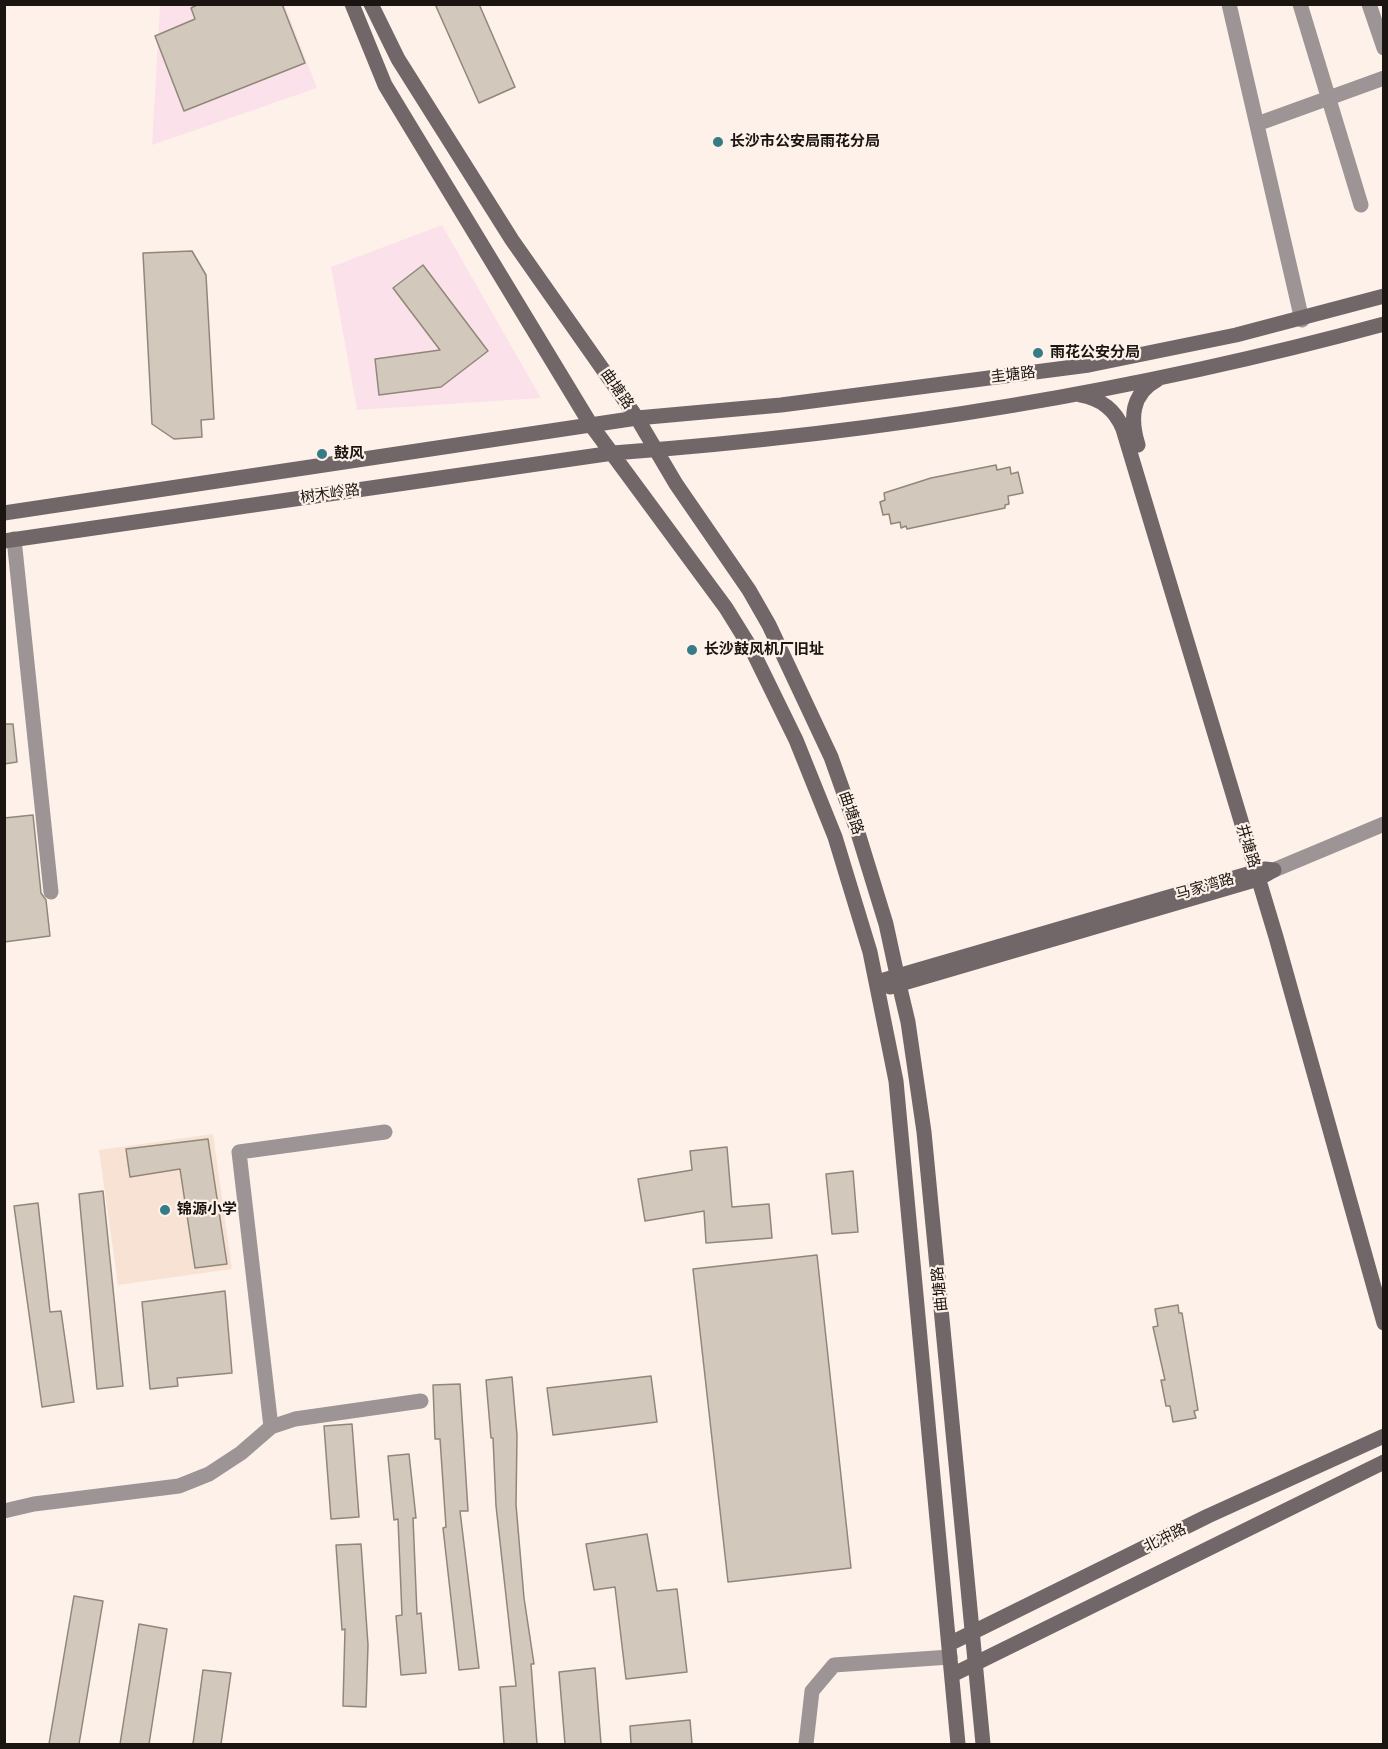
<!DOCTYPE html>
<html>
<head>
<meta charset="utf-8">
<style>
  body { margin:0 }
  #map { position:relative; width:1388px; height:1749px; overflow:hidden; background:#fdf1e9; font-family:Figtree,sans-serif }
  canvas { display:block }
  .frame { position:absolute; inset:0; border:6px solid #1a1511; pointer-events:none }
</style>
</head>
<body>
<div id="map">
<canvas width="1388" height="1749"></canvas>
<div class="frame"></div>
</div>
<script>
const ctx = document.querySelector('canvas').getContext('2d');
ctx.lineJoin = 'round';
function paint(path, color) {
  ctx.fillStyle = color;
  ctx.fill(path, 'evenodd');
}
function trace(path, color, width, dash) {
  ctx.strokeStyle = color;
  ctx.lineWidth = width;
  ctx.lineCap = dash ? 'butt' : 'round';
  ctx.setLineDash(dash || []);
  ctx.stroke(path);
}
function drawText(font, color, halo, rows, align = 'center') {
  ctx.font = font + ' Figtree,"Noto Sans SC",sans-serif';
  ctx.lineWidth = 4.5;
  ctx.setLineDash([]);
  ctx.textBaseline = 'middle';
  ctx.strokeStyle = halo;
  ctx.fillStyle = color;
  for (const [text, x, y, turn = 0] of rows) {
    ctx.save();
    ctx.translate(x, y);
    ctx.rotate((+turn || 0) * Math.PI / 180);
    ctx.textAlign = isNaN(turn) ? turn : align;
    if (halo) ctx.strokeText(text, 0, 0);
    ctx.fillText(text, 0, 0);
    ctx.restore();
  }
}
paint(new Path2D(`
  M160 5H285L317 88 152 145Z
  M442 225 541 398 357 410 331 267Z`), '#fbe2ea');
paint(new Path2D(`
  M213 1134 232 1269 118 1285 99 1150Z`), '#f8e2d3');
const building = new Path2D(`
  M199 4H282L305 63 184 111 155 36 195 19 191 8Z
  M435 4H479L515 87 479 103Z
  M192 251 206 275 214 419 201 420 202 437 174 439 152 424 143 253Z
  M423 265 488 351 441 387 379 395 375 359 440 350 393 288Z
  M996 465 997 470 1010 467 1011 474 1018 472 1023 493 1008 496 1009 504 1005 505V508L907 529 906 526 901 528 900 522 891 524 889 514 883 515 880 502 885 500 884 493 931 478Z
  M4 724H13L17 762 4 764Z
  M33 815 41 893 46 900 50 936 4 942V818Z
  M208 1139 227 1264 195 1268 180 1169 130 1177 126 1149Z
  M727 1147 732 1207 769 1204 772 1238 706 1243 704 1211 645 1221 638 1179 692 1170 690 1151Z
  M853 1171 858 1232 832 1234 826 1174Z
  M103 1191 123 1386 97 1389 79 1194Z
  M38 1203 50 1312 61 1311 74 1402 42 1407 14 1206Z
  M817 1255 851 1568 728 1582 693 1269Z
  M225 1291 232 1373 177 1378 178 1386 150 1389 142 1302Z
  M1178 1305 1179 1313H1182L1198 1410 1194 1411 1196 1418 1173 1422 1170 1406H1166L1161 1380H1165L1153 1327 1158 1326 1155 1309Z
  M651 1376 657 1422 553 1435 547 1388Z
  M512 1377 517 1435 516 1505 524 1598 534 1664H531L537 1744H504L500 1687 516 1686 496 1506 493 1438H491L486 1380Z
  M460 1384 468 1511H460L479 1668 459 1670 443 1528 446 1527 440 1439H435L433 1385Z
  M352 1424 359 1517 331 1519 324 1426Z
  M409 1454 416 1518H413L417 1614 421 1613 426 1673 401 1675 396 1616 402 1615 398 1519 394 1520 388 1456Z
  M647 1534 657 1591 677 1589 687 1672 626 1679 615 1587 594 1590 586 1544Z
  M361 1544 368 1645 366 1707 343 1706 345 1629 342 1630 336 1545Z
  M74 1596 103 1601 79 1744H49Z
  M139 1624 167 1629 149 1744H120Z
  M595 1668 601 1744H565L559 1672Z
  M203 1670 231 1673 221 1744H193Z
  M690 1720 692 1744H631L630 1726Z`);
paint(building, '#d2c8bb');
trace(building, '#90877a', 1.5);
trace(new Path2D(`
  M1229 4 1302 320
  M1300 4 1361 205
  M1369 4 1384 48
  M1257 124 1384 78
  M14 539 51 892
  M1274 870 1384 824
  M271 1427 239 1152 385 1132
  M4 1511 34 1504 179 1486 209 1474 241 1453 271 1427 295 1419 421 1401
  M806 1744 812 1691 834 1665 950 1657`), '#9c9495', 15);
trace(new Path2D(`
  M352 4 385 85 591 425 726 608 752 650 796 740 835 837 870 952 896 1081 958 1744
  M371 4 398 59 512 240 637 418 676 484 749 590 769 625 831 757 858 833 886 924 899 984 908 1022 924 1132 983 1744
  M1080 395C1101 399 1115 409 1123 429L1276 937 1384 1323
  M1138 445C1130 419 1131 394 1157 380
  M4 513 637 418 781 405 1089 365 1236 335 1384 296
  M4 541 613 453C872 434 1132 393 1384 324
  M877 982 1265 869 1274 870 1258 879 890 987
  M949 1644 1208 1516 1384 1436
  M952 1675 1384 1462`), '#726768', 15);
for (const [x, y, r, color] of [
  [718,142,6,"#357c86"],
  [1038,353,6,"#357c86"],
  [322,454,6,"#357c86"],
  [692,650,6,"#357c86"],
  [165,1210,6,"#357c86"]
]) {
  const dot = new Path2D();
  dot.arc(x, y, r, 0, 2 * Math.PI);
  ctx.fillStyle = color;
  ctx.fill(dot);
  trace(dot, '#fdf1e9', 2);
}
drawText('bold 15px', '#1a1511', '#fdf1e9', [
  ["长沙市公安局雨花分局",730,142],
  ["雨花公安分局",1050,353],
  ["鼓风",334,454],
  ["长沙鼓风机厂旧址",704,650],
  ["锦源小学",177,1210]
], 'left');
drawText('15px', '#1a1511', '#fdf1e9', [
  ["圭塘路",1013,375,-7],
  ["曲塘路",617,389,55],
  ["树木岭路",330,494,-8],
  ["曲塘路",851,813,71],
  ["井塘路",1248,846,73],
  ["马家湾路",1205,887,-16],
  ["曲塘路",940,1289,-96],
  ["北冲路",1165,1538,-26]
]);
</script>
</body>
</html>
